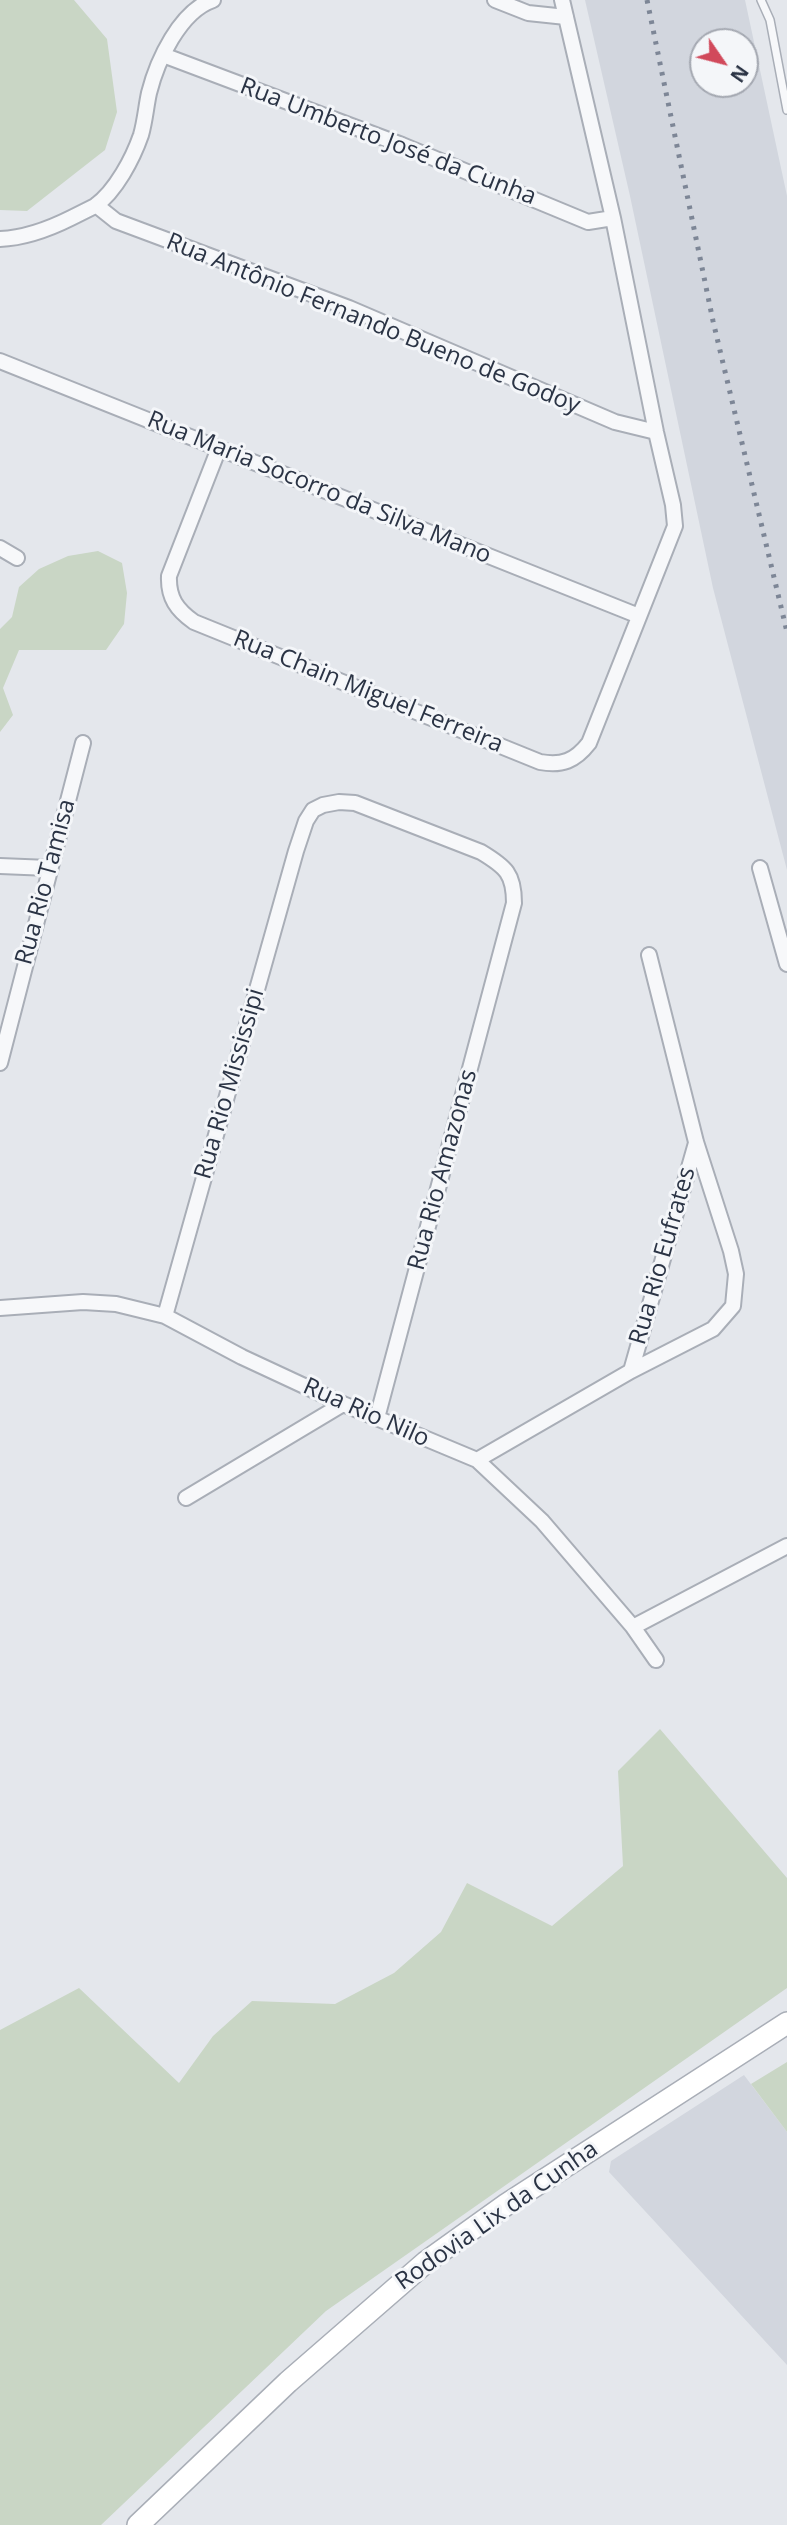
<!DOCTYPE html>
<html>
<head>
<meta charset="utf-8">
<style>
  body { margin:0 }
  #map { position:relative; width:787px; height:2525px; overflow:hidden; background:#e4e7ec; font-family:"Open Sans",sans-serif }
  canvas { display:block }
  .north { position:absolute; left:689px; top:28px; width:70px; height:70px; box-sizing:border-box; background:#f4f6f9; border:2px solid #a4a8b1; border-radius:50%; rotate:125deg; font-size:19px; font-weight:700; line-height:28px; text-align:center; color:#2b3445 }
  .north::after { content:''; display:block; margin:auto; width:24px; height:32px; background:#d1495b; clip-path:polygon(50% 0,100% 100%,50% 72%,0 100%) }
</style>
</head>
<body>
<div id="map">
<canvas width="787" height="2525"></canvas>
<div class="north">N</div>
</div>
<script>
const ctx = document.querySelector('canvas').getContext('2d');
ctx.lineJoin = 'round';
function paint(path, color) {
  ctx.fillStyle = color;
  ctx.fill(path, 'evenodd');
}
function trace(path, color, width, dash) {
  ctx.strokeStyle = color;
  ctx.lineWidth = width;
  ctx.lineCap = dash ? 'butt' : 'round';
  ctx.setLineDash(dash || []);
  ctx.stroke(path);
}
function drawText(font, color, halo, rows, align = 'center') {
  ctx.font = font + ' "Open Sans",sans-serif';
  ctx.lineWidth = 6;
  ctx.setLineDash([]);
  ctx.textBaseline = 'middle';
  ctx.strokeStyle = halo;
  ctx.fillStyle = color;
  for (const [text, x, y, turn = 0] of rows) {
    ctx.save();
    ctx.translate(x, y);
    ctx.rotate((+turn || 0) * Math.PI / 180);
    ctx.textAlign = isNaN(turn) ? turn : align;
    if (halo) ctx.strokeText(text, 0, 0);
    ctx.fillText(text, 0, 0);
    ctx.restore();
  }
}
paint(new Path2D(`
  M585 0H745L787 196V870L713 588 630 196ZM745 42V84H703V42Z
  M744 2075 787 2132V2365L609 2172 611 2161Z`), '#d2d6de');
paint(new Path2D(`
  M0 0H74L107 39 117 112 105 150 27 211 0 210Z
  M98 551 122 563 127 593 124 624 106 650H19L3 688 13 715 0 732V629L12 617 19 587 39 569 68 556Z
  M660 1729 787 1878V1988L326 2311 101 2525H0V2030L79 1988 179 2083 213 2036 252 2001 335 2004 394 1973 441 1932 467 1883 552 1926 623 1866 618 1771Z
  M787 2062V2132L751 2084Z`), '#c9d6c5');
const lane = new Path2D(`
  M761 0 770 20 787 110`);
const street = new Path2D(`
  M495 0 528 13 566 17
  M163 55 402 145 588 222 613 218
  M96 205 116 221 349 308 615 422 656 432
  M0 239C25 238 49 229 71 218 79 214 87 210 95 206 116 191 133 158 141 135 145 121 146 107 149 93 157 61 180 11 213 0
  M0 361 639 616
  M219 448 169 576C168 598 177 610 194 622L540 762C562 766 575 761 589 743L675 526 673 505 656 432 613 218 562 0
  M0 548 17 558
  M0 866 49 868
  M760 868 787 964
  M0 1063 83 743
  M0 1308 83 1302 116 1304 165 1316 242 1357 343 1404 477 1460 542 1521 633 1627 656 1660
  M165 1316 296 851 306 821 313 810 323 805 339 802 355 803 481 852C506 867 514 874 514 903L377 1418
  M631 1371 696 1143
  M477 1460 631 1371 713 1329 733 1306 736 1274 731 1251 696 1142 649 955
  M186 1498 343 1404
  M633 1627 787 1546`);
const secondary = new Path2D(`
  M138 2525 288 2382 426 2262 507 2204 787 2023`);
trace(lane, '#a9aeb7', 10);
trace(street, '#a9aeb7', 18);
trace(secondary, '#a9aeb7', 24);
trace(lane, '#f7f8fa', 7);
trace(street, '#f7f8fa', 14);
trace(secondary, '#fff', 21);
trace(new Path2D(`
  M647 0 713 321 787 632`), '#7d8696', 5, [3.5, 7]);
drawText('24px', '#2b3445', '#f4f6f9', [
  ["Rua Umberto José da Cunha",388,142,21],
  ["Rua Antônio Fernando Bueno de Godoy",373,324,22],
  ["Rua Maria Socorro da Silva Mano",319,488,22],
  ["Rua Chain Miguel Ferreira",368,692,22],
  ["Rua Rio Tamisa",46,882,-75],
  ["Rua Rio Mississipi",230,1084,-74],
  ["Rua Rio Amazonas",443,1170,-75],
  ["Rua Rio Eufrates",663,1256,-74],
  ["Rua Rio Nilo",366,1413,24],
  ["Rodovia Lix da Cunha",497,2216,-35]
]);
</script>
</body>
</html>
